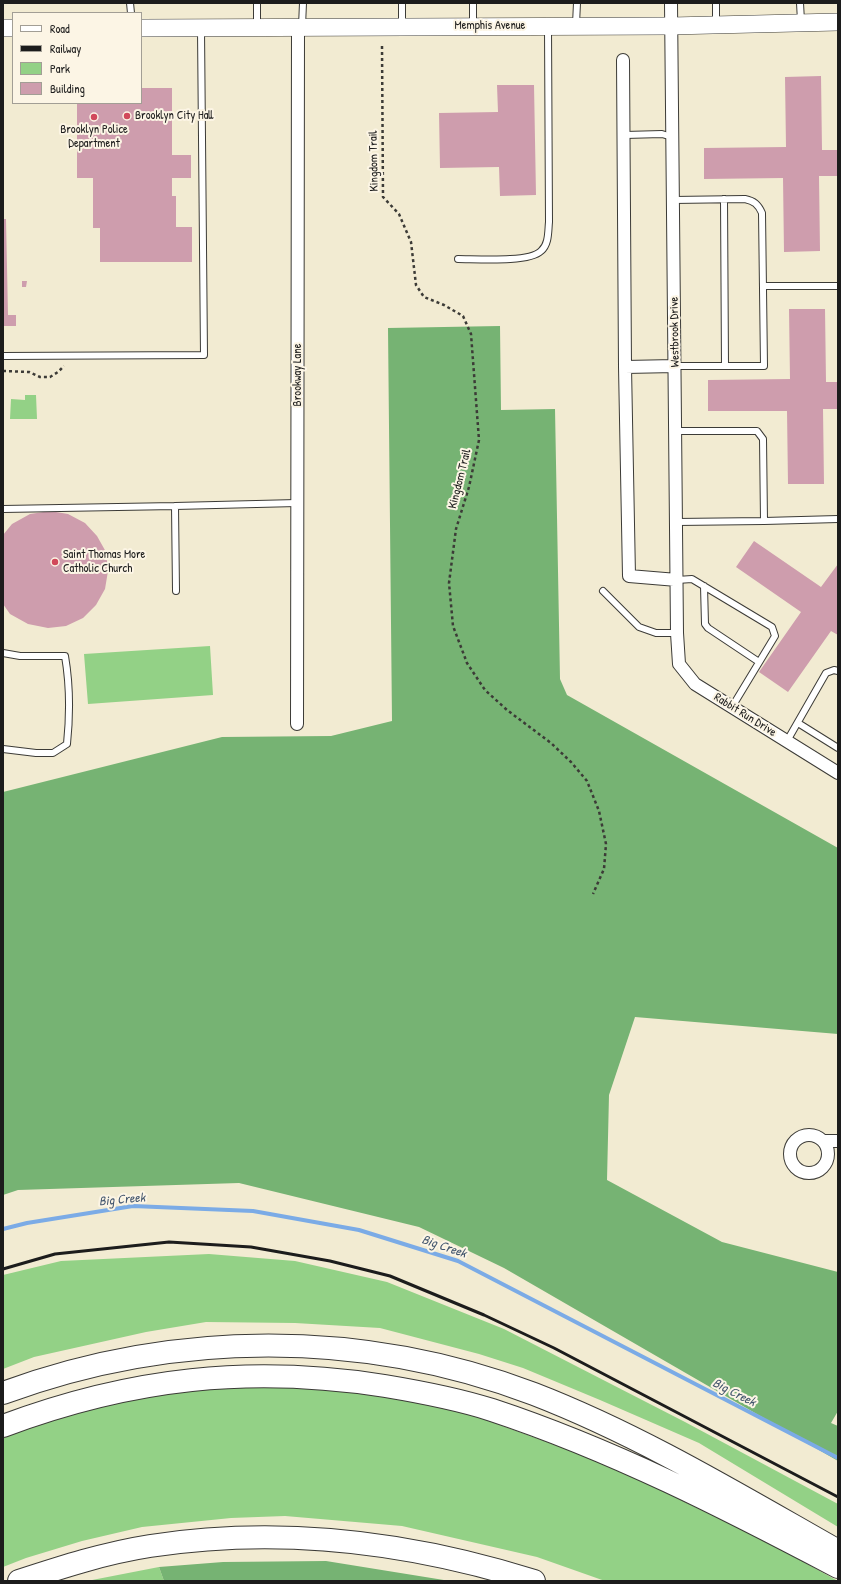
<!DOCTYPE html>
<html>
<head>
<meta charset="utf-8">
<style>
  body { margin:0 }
  #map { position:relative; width:841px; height:1584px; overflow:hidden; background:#f2ebd2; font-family:"Patrick Hand",sans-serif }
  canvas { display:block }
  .frame { position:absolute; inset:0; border:4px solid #1c1c1c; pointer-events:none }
  .legend { position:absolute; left:12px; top:12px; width:130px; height:92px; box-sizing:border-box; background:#fcf5e5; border:1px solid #a29e95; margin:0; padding:5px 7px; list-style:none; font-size:12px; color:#1c1c1c }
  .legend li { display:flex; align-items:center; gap:8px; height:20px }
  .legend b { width:20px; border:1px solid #a29e95 }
</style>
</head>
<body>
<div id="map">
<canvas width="841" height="1584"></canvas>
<div class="frame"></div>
<ul class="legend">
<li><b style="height:5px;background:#fff"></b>Road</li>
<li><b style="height:5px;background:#1c1c1c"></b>Railway</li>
<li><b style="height:11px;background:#93d186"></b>Park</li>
<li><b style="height:11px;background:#ce9dad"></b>Building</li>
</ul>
</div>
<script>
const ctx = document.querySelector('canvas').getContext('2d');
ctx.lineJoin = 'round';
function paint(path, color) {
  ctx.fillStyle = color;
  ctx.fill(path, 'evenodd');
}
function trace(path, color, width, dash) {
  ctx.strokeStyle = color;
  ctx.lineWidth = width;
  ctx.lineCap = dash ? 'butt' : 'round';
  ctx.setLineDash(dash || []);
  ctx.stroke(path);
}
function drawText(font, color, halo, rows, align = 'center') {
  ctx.font = font + ' "Patrick Hand",sans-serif';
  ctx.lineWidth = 4;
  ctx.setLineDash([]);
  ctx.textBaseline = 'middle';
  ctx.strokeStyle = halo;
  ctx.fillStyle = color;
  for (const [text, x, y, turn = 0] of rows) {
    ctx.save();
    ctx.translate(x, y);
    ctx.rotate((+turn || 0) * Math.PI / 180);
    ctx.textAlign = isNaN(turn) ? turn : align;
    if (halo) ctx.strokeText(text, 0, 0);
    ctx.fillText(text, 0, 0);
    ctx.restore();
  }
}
paint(new Path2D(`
  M25 395H36L37 419H10L11 399 25 400Z
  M210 646 213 695 88 704 84 654Z
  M209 1254 295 1261 387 1282 504 1329 685 1422 838 1504V1527L699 1443 600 1400 523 1368 479 1354 380 1328 295 1323 206 1322 146 1332 34 1357 3 1369V1275L61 1261Z
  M249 1383 383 1394 464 1412 605 1463 771 1544 838 1581H605L537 1557 402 1526 285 1516 231 1518 142 1527 82 1541 26 1558 3 1567V1438L50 1419 147 1395Z
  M159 1567 164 1581H87Z`), '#93d186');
paint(new Path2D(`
  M500 326 501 410 555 409 560 679 567 695 838 848V1034L635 1017 609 1095 607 1180 722 1242 838 1272V1411L831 1423 838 1426V1461L504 1268 419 1227 239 1183 18 1190 3 1195V792L222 737 331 736 392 721 388 328Z
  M326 1561 450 1581H164L159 1567 223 1562Z`), '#76b373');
trace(new Path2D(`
  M3 1229 27 1223 133 1206 253 1211 359 1230 458 1261 838 1458`), '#7babe6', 4);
paint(new Path2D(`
  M821 76 822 150H838V176H819L820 251 784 252 783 178 704 179V148L786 147 785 77Z
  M497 85H534L536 195 500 196 499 167 440 168 439 113 498 112Z
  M141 88H172V155H191V178H172V196H176V227H192V262H100V228H93V178H77V103H141Z
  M3 219H6L8 315H16V326H3Z
  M22 281H27L26 287H22Z
  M789 309H825L826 382H838V409H823L824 484H788L787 411H708V380L790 379Z
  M50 511 68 514 85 523 97 536 106 552 108 571 105 589 96 605 83 618 66 626 48 628 28 624 10 614 3 604V535L12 524 30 514Z
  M754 541 821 587 838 564V635L831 631 788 692 759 672 801 612 736 567Z`), '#ce9dad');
const service = new Path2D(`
  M130 3 131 13
  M402 3V25
  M473 3V25
  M716 3V23
  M800 3 801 21
  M576 24 577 3
  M257 26V3
  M302 26 303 3
  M625 135 662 134 672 137
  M724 199 725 366
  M673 200 745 199C754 201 758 204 762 213L764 366H675
  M458 259C476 259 529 263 541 251 549 244 548 232 549 222L548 28
  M763 286H838
  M3 356 204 355 201 30
  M676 431H757L763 439 764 521 676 522
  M3 509 175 506
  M764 521 838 519
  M677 580 692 579 772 627 775 636 732 707
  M704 586 705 624 708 628 759 662
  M176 591 175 506 297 503
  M603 591 639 627 656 633H677
  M3 653 20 656H65C70 685 70 715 67 744L53 753H36L3 749
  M798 723 838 748
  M787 741 826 673 834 670 838 671`);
const minor = new Path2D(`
  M671 3 677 633 679 664 695 684 838 773
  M623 60 625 367 629 576 677 580
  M625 367 675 366
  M297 724 298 27
  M790 1154a19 19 0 1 1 38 0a19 19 0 1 1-38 0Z
  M823 1141H838`);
const secondary = new Path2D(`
  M3 28H13
  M141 28 671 26 838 22`);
const motorway = new Path2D(`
  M3 1393C174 1330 363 1329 534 1394 640 1435 739 1495 838 1551
  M3 1426C131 1378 250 1365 385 1386 421 1392 458 1399 492 1410 613 1450 726 1508 838 1567
  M19 1581C62 1567 105 1553 150 1546 279 1526 410 1542 534 1581`);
trace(service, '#3c3b37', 8);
trace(minor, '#3c3b37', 14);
trace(secondary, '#3c3b37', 18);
trace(motorway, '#3c3b37', 24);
trace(new Path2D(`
  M382 46 383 197 399 214 411 242 416 285 424 297 444 305 463 316 471 334 479 440 469 487 456 529 449 583 453 626 467 663 485 690 507 710 551 743 571 762 587 781 599 811 606 844 604 869 593 894
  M3 371 29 372 40 377H50L58 372 64 366`), '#3c3b37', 2.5, [3, 3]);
trace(service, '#fff', 6);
trace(minor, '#fff', 12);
trace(secondary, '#fff', 17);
trace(motorway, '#fff', 22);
trace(new Path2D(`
  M3 1269 55 1254 169 1242 251 1247 330 1261 390 1276 484 1315 554 1348 838 1497`), '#1c1c1c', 3);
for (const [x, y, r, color] of [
  [127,116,4,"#d1495b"],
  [94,117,4,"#d1495b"],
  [55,562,4,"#d1495b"]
]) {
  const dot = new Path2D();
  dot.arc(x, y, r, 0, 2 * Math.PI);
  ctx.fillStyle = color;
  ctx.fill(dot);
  trace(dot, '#fcf5e5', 1.5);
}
drawText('12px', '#1c1c1c', '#fcf5e5', [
  ["Memphis Avenue",490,26],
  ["Kingdom Trail",374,161,-91],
  ["Westbrook Drive",675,332,-91],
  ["Brookway Lane",298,375,-90],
  ["Kingdom Trail",460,479,-76],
  ["Rabbit Run Drive",745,715,32]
]);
drawText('12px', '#1c1c1c', '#fcf5e5', [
  ["Brooklyn City Hall",135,116],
  ["Brooklyn Police",94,130,"center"],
  ["Department",94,144,"center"],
  ["Saint Thomas More",63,555],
  ["Catholic Church",63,569]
], 'left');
drawText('italic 13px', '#42556d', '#fcf5e5', [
  ["Big Creek",122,1200,-5],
  ["Big Creek",444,1247,19],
  ["Big Creek",734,1393,27]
]);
</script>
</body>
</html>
